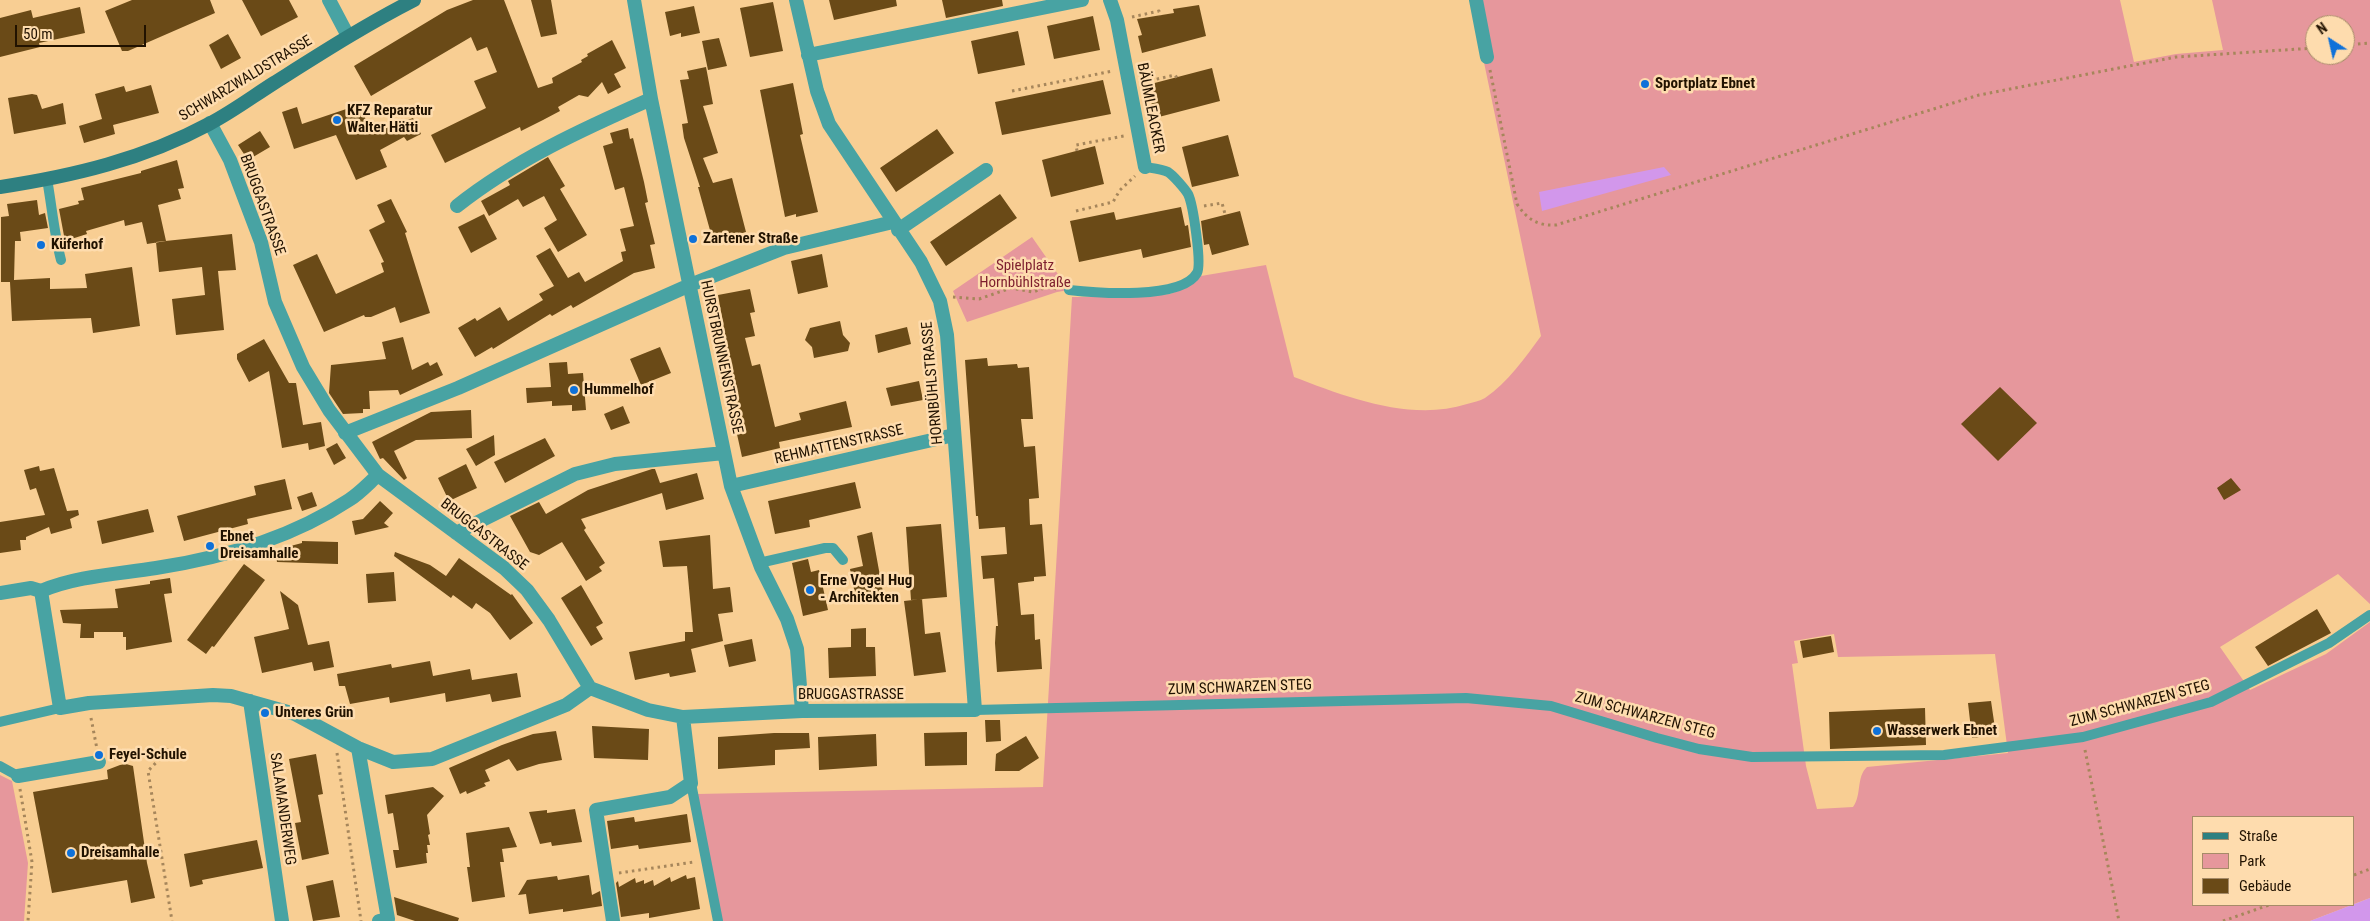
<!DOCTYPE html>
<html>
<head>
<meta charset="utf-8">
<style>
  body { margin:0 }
  #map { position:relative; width:2370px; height:921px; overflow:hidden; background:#f8ce93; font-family:"Roboto Condensed",sans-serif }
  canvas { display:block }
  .legend { position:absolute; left:2192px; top:816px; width:162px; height:90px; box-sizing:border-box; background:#fedcae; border:1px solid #a68b68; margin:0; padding:6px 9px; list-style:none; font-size:15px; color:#211200 }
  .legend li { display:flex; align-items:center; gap:10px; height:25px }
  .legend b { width:25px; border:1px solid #a68b68 }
  .north { position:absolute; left:2305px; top:15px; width:50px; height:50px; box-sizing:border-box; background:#fedcae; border:1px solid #a68b68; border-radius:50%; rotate:325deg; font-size:14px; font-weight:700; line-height:20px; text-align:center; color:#211200 }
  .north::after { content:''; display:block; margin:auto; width:18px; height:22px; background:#0e71d9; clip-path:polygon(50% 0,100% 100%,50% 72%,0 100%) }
  .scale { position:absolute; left:15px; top:25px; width:131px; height:22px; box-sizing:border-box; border:2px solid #211200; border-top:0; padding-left:6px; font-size:15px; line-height:18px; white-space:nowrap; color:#211200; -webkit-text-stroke:4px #fedcae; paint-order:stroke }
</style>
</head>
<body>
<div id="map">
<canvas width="2370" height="921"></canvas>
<ul class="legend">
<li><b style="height:6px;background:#2e8081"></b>Straße</li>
<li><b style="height:14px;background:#e6979c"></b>Park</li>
<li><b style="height:14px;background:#6a4a17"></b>Gebäude</li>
</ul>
<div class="north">N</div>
<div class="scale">50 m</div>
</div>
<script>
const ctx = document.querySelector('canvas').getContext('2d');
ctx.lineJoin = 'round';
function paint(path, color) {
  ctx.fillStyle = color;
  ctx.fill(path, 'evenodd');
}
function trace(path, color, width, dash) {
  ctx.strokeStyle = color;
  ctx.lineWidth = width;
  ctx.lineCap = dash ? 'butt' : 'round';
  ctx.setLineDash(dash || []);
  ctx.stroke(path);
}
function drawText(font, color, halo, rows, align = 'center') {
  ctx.font = font + ' "Roboto Condensed",sans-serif';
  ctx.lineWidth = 5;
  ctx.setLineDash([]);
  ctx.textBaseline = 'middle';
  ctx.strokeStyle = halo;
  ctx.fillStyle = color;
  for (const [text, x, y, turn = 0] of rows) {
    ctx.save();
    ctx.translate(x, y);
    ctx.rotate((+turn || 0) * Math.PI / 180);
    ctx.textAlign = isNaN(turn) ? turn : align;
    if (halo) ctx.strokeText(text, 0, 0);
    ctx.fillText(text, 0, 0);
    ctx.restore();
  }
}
paint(new Path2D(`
  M1471 0H2120L2134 62 2176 54 2223 50 2212 0H2370V604L2338 574 2220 647 2250 690 2326 654 2370 622V898L2354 904V817H2194V905H2352L2310 921H721L697 794 1043 787 1072 297H1129L1170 294 1188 287 1201 276 1266 265 1294 377C1346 397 1411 422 1467 404 1473 402 1480 401 1485 398 1508 382 1525 358 1541 336ZM2315 25H2345V55H2315ZM1834 634 1838 657 1995 654 2008 753 1867 767C1856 777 1862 795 1853 807L1817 809 1806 766 1792 664 1798 663 1794 641Z
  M1032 237 1069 290 1057 292 967 322 953 291Z
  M0 775 12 781 28 863 24 921H0Z`), '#e6979c');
paint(new Path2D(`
  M1664 167 1671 175 1542 211 1539 192Z
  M2370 898V921H2310Z`), '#d297eb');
paint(new Path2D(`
  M132 0H210L215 13 128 51H122L105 11Z
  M242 0H289L298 17 261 36Z
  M473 0H504L538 88 553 83 552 78 582 62 581 60 588 56 587 54 612 40 626 68 614 74 621 87 608 94 602 82 588 97 579 95 558 107 560 111 543 120 521 131 520 127 445 163 431 135 486 108 474 81 497 72 487 47 477 51 471 37 371 96 354 66 447 10Z
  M531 0H551L557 34 541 37Z
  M829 0H896L897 6 834 20Z
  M942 0H1002L1003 6 946 18Z
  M773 2 783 51 750 57 740 8Z
  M1199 5 1206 36 1142 53 1138 36 1142 35 1137 19 1174 13 1173 9Z
  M694 6 700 33 681 37V33L670 36 665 12Z
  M80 7 85 33 39 43 40 47 0 57V18L31 10 33 18Z
  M1093 16 1100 50 1054 59 1047 26Z
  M1018 31 1025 65 978 74 971 41Z
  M228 34 241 58 221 69 209 45Z
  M719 38 727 66 708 70 702 41Z
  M706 67 713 104 703 106 718 153 703 158 713 183 732 178 746 232 713 241 698 187H700L684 138 682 124 688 123 680 80 689 79 687 71Z
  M1212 68 1220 101 1155 118 1147 85Z
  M1103 80 1111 114 1002 135 995 102Z
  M793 83 803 134 800 135 818 212 796 217V214L785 217 760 90Z
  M151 85 159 113 113 125 115 134 84 143 79 126 102 119 95 94 124 86 126 92Z
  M32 94 37 95 42 109 63 103 66 124 14 134 8 98Z
  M361 104 370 134 413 118 421 134 407 141 404 137 380 150 387 167 356 180 336 135 294 149 282 112 297 107 302 124Z
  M628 128 630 139 633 138 644 182 648 202 645 203 655 244 650 245 655 268 634 273 573 308 571 305 552 316 550 314 493 349 492 347 475 357 458 328 475 318 477 321 500 307 508 321 543 300 539 294 554 286 536 256 550 248 568 278 579 272 585 282 623 261 621 252 626 251 620 229 634 226 624 187 615 190 603 146 613 143 610 133Z
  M937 129 954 153 896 192 880 168Z
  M260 131 270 147 248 160 238 145Z
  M1228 135 1239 176 1192 187 1182 147Z
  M1095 146 1104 184 1051 197 1042 160Z
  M548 157 565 186 560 189 587 235 558 252 544 228 557 220 544 196 523 207 518 199 489 216 481 201 510 185 508 181Z
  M177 160 184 188 178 189 181 199 158 205 166 241 147 244 142 222 125 226 124 220 86 231 87 234 65 241 59 209 79 204 78 201 84 200 81 188 141 173V171Z
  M1000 194 1017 218 946 266 930 242Z
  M391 199 407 232 405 233 430 313 400 323 395 307 371 317H365L364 315 324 332 293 265 317 254 336 294 384 272 381 263 384 262 369 230 385 222 377 205Z
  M37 200 39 215 45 213 48 228 20 232 21 241H15L14 280 50 278V289L87 288 85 274 132 267 140 326 93 333 91 318 12 321 10 282H1V217L9 216 7 204Z
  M1181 207 1185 226 1188 225 1191 247 1143 258 1141 249 1079 262 1070 221 1114 212 1116 220Z
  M1240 211 1249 245 1212 255 1209 244 1204 245 1201 221Z
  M484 214 497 239 471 253 458 227Z
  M232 234 236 270 218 271 224 330 176 335 172 299 205 295 202 267 159 272 156 242Z
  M822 254 828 287 798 294 791 261Z
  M750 289 755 312 750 313 755 336 745 338 752 366 760 364 775 427 801 420 799 413 846 401 852 427 779 442 780 448 742 457 735 425 741 424 724 355 718 319 722 318 718 295Z
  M840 321 843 335 850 343 848 351 814 358 812 347 805 340 810 328Z
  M907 327 911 344 878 353 875 335Z
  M403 337 412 370 428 362 430 366 437 362 443 375 400 395 398 390 369 391 370 409H363V413L343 414 329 393 331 365 386 359 382 342Z
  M264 339 289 383H296L303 425 321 422 325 446 309 450 308 443 282 448 269 371 249 382 237 359V354Z
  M660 347 671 373 641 385 630 359Z
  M987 358 988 366 1017 364 1018 368 1029 367 1033 419H1021L1024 447 1035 446 1039 498 1029 499 1030 525 1042 524 1046 576 1034 577V581L1018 583 1021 615 1034 614 1035 640 1040 639 1042 669 997 672 995 643 996 626H998L994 578 983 579 981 556 1007 554 1005 527 979 529 978 516H976L965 360Z
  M567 362 568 374 583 373 586 410 572 411V405L552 406V401L527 403 526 388 551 387 549 363Z
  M919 381 923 400 891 406 886 388Z
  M2000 387 2037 423 1998 461 1961 424Z
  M623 406 630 423 611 430 604 414Z
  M471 410 472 438 416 440 394 451 407 478 404 480 383 458 380 459 372 442 431 412Z
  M494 435 495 455 476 466 466 449Z
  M545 438 555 456 505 483 494 462Z
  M337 443 346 458 334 465 326 449Z
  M466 464 477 488 449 501 438 478Z
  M39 466 40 471 54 468 67 511 78 510 79 515 70 519 72 528 51 534 49 527 26 537V540H20L21 550 0 553V522L45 515 36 488 30 490 24 470Z
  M652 469H655L660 483 697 473 704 499 666 510 662 493 581 519 586 528 584 530 605 563 599 567 602 571 586 581 562 542 539 555 530 552 510 516 539 502 546 514 588 490Z
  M2231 478 2241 490 2224 500 2217 488Z
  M285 479 292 509 247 519 248 524 184 541 177 516 256 495 254 486Z
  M855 482 861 508 809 520 810 527 775 534 768 501Z
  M312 492 317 506 302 511 297 497Z
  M380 501 393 513 384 523 389 527 355 535 352 521 363 519Z
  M148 509 154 532 102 544 97 521Z
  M941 524 947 597 911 600 906 527Z
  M872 532 884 598 857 604 850 569 863 566 857 536Z
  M710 535 713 589 730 587 733 612 718 614 723 641 691 649 696 672 670 677 669 673 635 680 629 652 685 641V632H693L687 566 663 567 659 541Z
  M302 541 338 542V564L277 562 275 550 302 543Z
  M395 552 430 565 446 576 459 558 511 595 512 594 533 623 510 640 490 613 476 603 472 609 453 595 451 598 394 556Z
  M808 559 811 572 819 570 828 610 803 616 792 563Z
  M244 564 265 580 214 647 212 646 206 654 187 640Z
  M394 572 396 601 368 603 366 574Z
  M170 578 172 593 164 594 172 642 126 650V637H123V632H94V638H80L81 624 63 623 60 610 118 608 115 589 150 584V581Z
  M581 585 603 623 596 627 603 639 591 646 561 598Z
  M280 591 298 605 308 645 329 641 334 667 314 671 312 662 262 673 254 637 289 629Z
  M922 599 925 634 940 632 946 672 914 676 904 601Z
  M2317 609 2331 633 2268 666 2255 647Z
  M866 628V647H875L876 676 829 678 828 648 851 647V629Z
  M1831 636 1834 652 1803 658 1800 641Z
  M752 639 756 661 729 667 724 645Z
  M430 661 433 676 470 669 472 680 517 673 521 697 492 702 490 694 446 702 445 693 390 703 389 697 350 704 345 686H339L337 674 391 664 392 668Z
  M1991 701 1996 735 1972 738 1968 703Z
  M1925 708 1926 745 1830 749 1829 712Z
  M985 720H1000L1001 741 986 742Z
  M592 726 649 729 648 760 594 758Z
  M556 731 562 760 539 764 517 771 509 759 485 770 490 781 484 783 486 786 467 794 466 791 460 794 449 768 502 745 533 734Z
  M967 732V765L925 766 924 733Z
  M774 733H809L810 748 775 750V765L718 769V737Z
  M876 734 877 766 819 770 818 737Z
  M1026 736 1039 758 1019 771H995L996 754Z
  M316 754 323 794 318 795 329 854 302 860 295 823 301 822 289 759Z
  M126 764 133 766 147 863 155 898 131 903 127 880 52 893 33 792 108 779 107 770 120 765Z
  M433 787 444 796 427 815 430 834 428 835 430 845H427L428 853H426L427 863 396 868 393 850H399L396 831 393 813 388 814 385 795Z
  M575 809 582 842 552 846 551 842 540 844 529 812 547 810V813Z
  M687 814 691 842 639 849 638 845 611 849 607 821 634 817 635 822Z
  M509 827 517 847 502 849 504 862H500L505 897 472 902 467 867H470L466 833Z
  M257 840 263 868 202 880 203 884 190 887 184 854Z
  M589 875 592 895 600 891 602 906 563 912V909L529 914 526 894 518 895 527 880 557 876 558 880Z
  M686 875 687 879 695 877 700 909 649 918V913L621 917 616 883 618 881 619 887 635 878 636 883 644 880V884L653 880 654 886 670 877 671 882Z
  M333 880 340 917 313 921 306 886Z
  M394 897 459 918 458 921H415L397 915Z`), '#6a4a17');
trace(new Path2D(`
  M1132 17 1159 11 1160 16
  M2345 45 2370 43
  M1490 70 1517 204C1527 219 1537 226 1556 225L1979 95 2176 57 2315 48
  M1144 82 1175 75 1177 78
  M1012 91 1113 71
  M1077 151 1076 145 1124 136
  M1204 206 1222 203 1225 214
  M1076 211 1113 202 1120 190 1135 176
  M953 297 979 299 1011 288 1033 292 1047 287 1058 289
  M91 718 97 749
  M169 749 148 771 172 921
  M2085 750 2119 921
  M337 753 361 921
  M112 759 168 749
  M20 789 32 862 28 921
  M619 873 694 862
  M2354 875 2370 869
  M2223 921 2269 905`), '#a6865b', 3, [2.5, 4]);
trace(new Path2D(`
  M47 179C52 207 54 233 61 260
  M1069 290C1096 293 1182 300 1197 273 1202 264 1193 204 1188 194 1185 189 1173 175 1168 172 1162 169 1151 168 1145 167
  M759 563 825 548H833L843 560
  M975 710 1466 698 1551 706 1657 738 1699 749 1752 757 1944 755 2083 737 2211 702 2329 643 2370 615
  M0 722 60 708
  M0 766 18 776
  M691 783 718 921`), '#48a3a3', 10);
trace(new Path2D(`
  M18 776 99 762`), '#48a3a3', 14);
trace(new Path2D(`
  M329 0 348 36
  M634 0 651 99 731 486 761 567 787 619 797 649 802 711
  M1110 0 1117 20 1145 167
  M1476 0 1487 57
  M808 55 1082 0
  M210 123 230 160 261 242 275 302 303 367 329 410 378 475 504 568 527 590 549 620 590 688 648 710 683 717 802 711 975 710 947 335 940 301 921 262 829 124 817 91 796 0
  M457 206C515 160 583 129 651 99
  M898 230 986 170
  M345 433 458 388 690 285 784 248 893 222
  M731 486 954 435
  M456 533 575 474 615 464 724 453
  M41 591 60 708 89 703 213 695 231 696 295 714 358 748 393 762 432 759 566 705 590 688
  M41 591C76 576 118 574 156 568 222 558 293 537 349 500 360 493 369 483 378 475
  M0 593 31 588 41 591
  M250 701 282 921
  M358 748 388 919 379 921
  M613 921 596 810 670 797 691 783 683 717`), '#48a3a3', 14);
trace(new Path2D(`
  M0 187C73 176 144 159 209 124 232 112 252 97 274 83 320 54 365 25 414 0`), '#2e8081', 14);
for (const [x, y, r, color] of [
  [1645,84,5,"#0e71d9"],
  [337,120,5,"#0e71d9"],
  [693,239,5,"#0e71d9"],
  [41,245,5,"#0e71d9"],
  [574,390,5,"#0e71d9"],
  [210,546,5,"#0e71d9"],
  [810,590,5,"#0e71d9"],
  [265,713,5,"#0e71d9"],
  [1877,731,5,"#0e71d9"],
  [99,755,5,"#0e71d9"],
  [71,853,5,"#0e71d9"]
]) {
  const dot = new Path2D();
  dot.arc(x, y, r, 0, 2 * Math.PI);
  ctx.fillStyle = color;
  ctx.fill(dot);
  trace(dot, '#fedcae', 2);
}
drawText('15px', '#211200', '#fedcae', [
  ["SCHWARZWALDSTRASSE",246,79,-31],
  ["BÄUMLEACKER",1150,108,79],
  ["BRUGGASTRASSE",262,205,70],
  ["HURSTBRUNNENSTRASSE",721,357,78],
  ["HORNBÜHLSTRASSE",933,383,-95],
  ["REHMATTENSTRASSE",839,445,-13],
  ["BRUGGASTRASSE",484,535,38],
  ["ZUM SCHWARZEN STEG",1240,688,-2],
  ["BRUGGASTRASSE",851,695],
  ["ZUM SCHWARZEN STEG",2140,704,-15],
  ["ZUM SCHWARZEN STEG",1645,716,15],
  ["SALAMANDERWEG",282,809,82]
]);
drawText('bold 15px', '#211200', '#fedcae', [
  ["Sportplatz Ebnet",1655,84],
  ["KFZ Reparatur",347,111],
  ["Walter Hätti",347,128],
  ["Zartener Straße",703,239],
  ["Küferhof",51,245],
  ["Hummelhof",584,390],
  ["Ebnet",220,537],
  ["Dreisamhalle",220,554],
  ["Erne Vogel Hug",820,581],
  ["- Architekten",820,598],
  ["Unteres Grün",275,713],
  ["Wasserwerk Ebnet",1887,731],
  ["Feyel-Schule",109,755],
  ["Dreisamhalle",81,853]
], 'left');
drawText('15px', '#7d1e2e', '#fedcae', [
  ["Spielplatz",1025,266],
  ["Hornbühlstraße",1025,283]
]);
</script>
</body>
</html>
